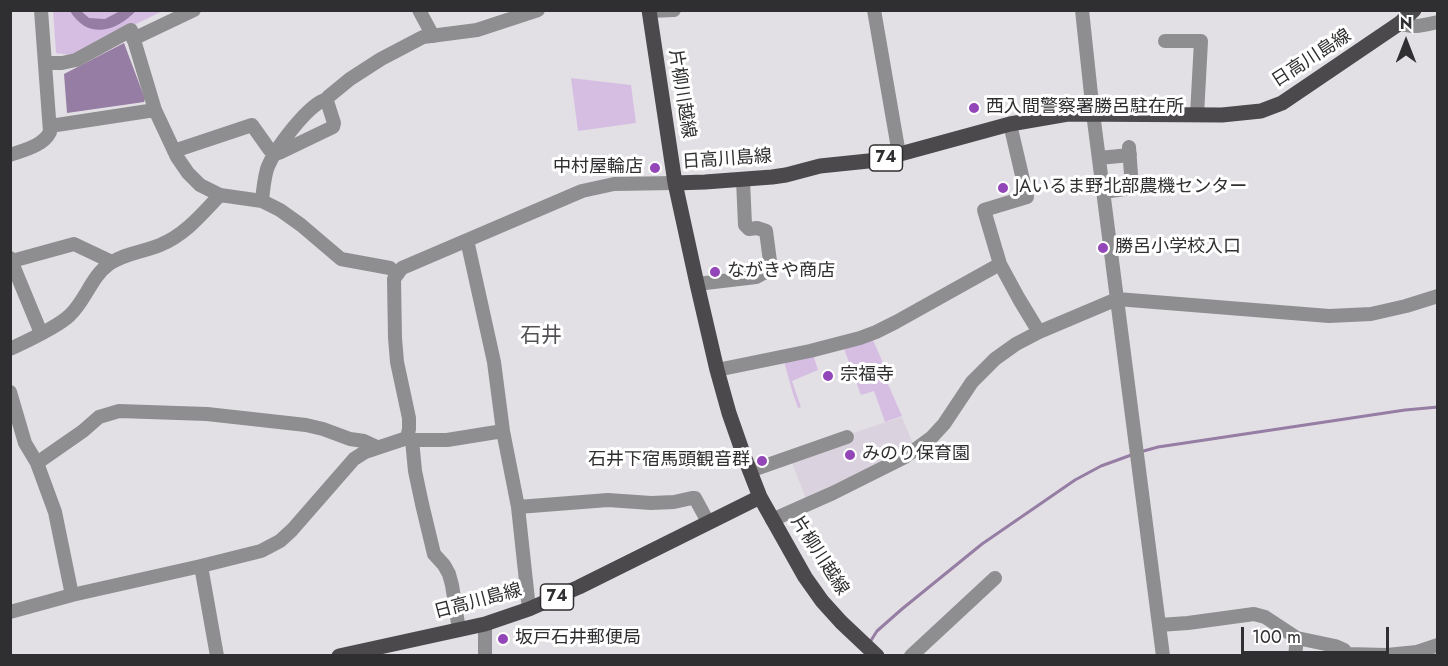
<!DOCTYPE html>
<html>
<head>
<meta charset="utf-8">
<style>
  body { margin:0 }
  #map { position:relative; width:1448px; height:666px; overflow:hidden; background:#e3e0e5; font-family:Jost,sans-serif }
  canvas { display:block }
  .frame { position:absolute; inset:0; border:12px solid #2f2e30; pointer-events:none }
  .north { position:absolute; left:1376px; top:12px; width:60px; height:60px; -webkit-text-stroke:4px #fff; paint-order:stroke; rotate:0deg; font-size:16px; font-weight:700; line-height:24px; text-align:center; color:#2f2e30 }
  .north::after { content:''; display:block; margin:auto; width:21px; height:27px; background:#2f2e30; clip-path:polygon(50% 0,100% 100%,50% 72%,0 100%) }
  .scale { position:absolute; left:1241px; top:627px; width:148px; height:27px; box-sizing:border-box; border:3px solid #2f2e30; border-top:0; padding-left:8px; font-size:18px; line-height:21px; white-space:nowrap; color:#2f2e30; -webkit-text-stroke:4px #fff; paint-order:stroke }
</style>
</head>
<body>
<div id="map">
<canvas width="1448" height="666"></canvas>
<div class="frame"></div>
<div class="north">N</div>
<div class="scale">100 m</div>
</div>
<script>
const ctx = document.querySelector('canvas').getContext('2d');
ctx.lineJoin = 'round';
function paint(path, color) {
  ctx.fillStyle = color;
  ctx.fill(path, 'evenodd');
}
function trace(path, color, width, dash) {
  ctx.strokeStyle = color;
  ctx.lineWidth = width;
  ctx.lineCap = dash ? 'butt' : 'round';
  ctx.setLineDash(dash || []);
  ctx.stroke(path);
}
function drawText(font, color, halo, rows, align = 'center') {
  ctx.font = font + ' Jost,"Noto Sans JP",sans-serif';
  ctx.lineWidth = 6;
  ctx.setLineDash([]);
  ctx.textBaseline = 'middle';
  ctx.strokeStyle = halo;
  ctx.fillStyle = color;
  for (const [text, x, y, turn = 0] of rows) {
    ctx.save();
    ctx.translate(x, y);
    ctx.rotate((+turn || 0) * Math.PI / 180);
    ctx.textAlign = isNaN(turn) ? turn : align;
    if (halo) ctx.strokeText(text, 0, 0);
    ctx.fillText(text, 0, 0);
    ctx.restore();
  }
}
paint(new Path2D(`
  M902 417 913 444 904 451 806 499 791 460 850 434Z`), '#dad2de');
paint(new Path2D(`
  M53 11H163L71 55 56 53Z
  M571 78 631 85 636 123 578 131Z
  M873 340 890 379 891 382 888 384 902 416 885 422 874 391 861 395 843 346Z
  M813 354 818 370 792 381 801 407 798 408 793 394 784 361Z`), '#d6bee3');
paint(new Path2D(`
  M70 11H81L89 18 105 19 120 11H136C115 32 88 40 70 11Z
  M124 43 145 99 144 102 67 113 64 74Z`), '#967da4');
trace(new Path2D(`
  M1140 452 1158 447 1405 410 1438 407
  M870 642 877 631 902 609 982 544 1075 480 1101 466 1134 454`), '#967da4', 3);
trace(new Path2D(`
  M419 10 433 36
  M874 10 899 154
  M1082 10 1093 113 1163 656
  M649 11 674 10
  M1400 23C1413 29 1424 25 1438 22
  M133 39 194 10
  M1165 41H1201L1197 115
  M45 63H62L76 60 131 30 155 110 177 157 188 173 200 185 220 195 262 201 280 210 301 225 341 259 390 268 397 274
  M50 126 155 110
  M174 151 252 125 269 149 275 154 281 152 333 127 334 123 327 101 328 97 350 79 381 59 423 37 477 30 538 10
  M10 155C24 150 43 146 50 132L41 10
  M1099 158 1130 155
  M1103 192 1132 188 1129 147
  M262 201C263 190 264 180 267 169 274 150 308 104 327 99
  M467 240 494 362 503 431 518 507 529 609
  M10 258 41 333
  M12 261 74 244 112 262
  M1000 264 984 210 1027 197 1010 124
  M697 284 756 277 771 269 766 231 757 228 749 229 745 225 743 180
  M10 349C27 341 58 327 70 315 86 300 91 277 109 264 125 253 143 252 160 245 185 235 202 214 220 195
  M717 370 810 351 860 338 876 332 896 322 1000 264 1019 299 1039 332
  M10 392 25 443 37 463 55 512 72 595
  M407 438 409 429V418L397 362 395 338 394 279 402 268 582 191 614 184 675 183
  M412 440 415 471 422 504 434 554 444 565 449 574 452 585 459 630
  M37 463 83 431 99 417 119 411 207 414 306 425 323 429 350 439 364 441 377 447
  M750 471 847 437
  M518 507 608 500 651 503 674 502 692 498H695L708 522
  M772 520 833 493 905 457 932 437 944 424 972 382 995 359 1016 344 1039 332 1117 299 1329 316 1371 314 1406 306 1438 296
  M201 566 217 656
  M10 612 72 595 201 566 261 551 280 541 292 530 354 459 365 452 407 438 412 440H447L503 431
  M485 624V656
  M1159 625 1188 623 1254 614 1265 617 1297 638 1335 646 1344 650 1347 654 1387 655 1417 652 1438 645
  M911 656 995 578
  M1295 656 1297 638`), '#8e8d8f', 14);
trace(new Path2D(`
  M649 10 675 183 697 284 717 370 729 413 744 456 760 497 805 577 822 601 841 622 877 656
  M675 183 705 182 772 177 786 175 820 166 878 160 1010 124 1068 114 1222 115 1261 111 1282 103 1400 23 1414 10
  M339 656 485 624 529 609 579 587 760 497`), '#4c494d', 15);
for (const [x, y, r, color] of [
  [974,108,6,"#9346b7"],
  [655,168,6,"#9346b7"],
  [1003,188,6,"#9346b7"],
  [1103,248,6,"#9346b7"],
  [715,272,6,"#9346b7"],
  [828,376,6,"#9346b7"],
  [850,455,6,"#9346b7"],
  [762,461,6,"#9346b7"],
  [503,639,6,"#9346b7"]
]) {
  const dot = new Path2D();
  dot.arc(x, y, r, 0, 2 * Math.PI);
  ctx.fillStyle = color;
  ctx.fill(dot);
  trace(dot, '#fff', 2);
}
for (const [x, y, w] of [
  [886,158,33],
  [557,597,33]
]) {
  const box = new Path2D();
  box.roundRect(x - w / 2, y - 13, w, 26, 4.5);
  ctx.fillStyle = '#fff';
  ctx.fill(box);
  trace(box, '#2f2e30', 1.5);
}
drawText('bold 16px', '#2f2e30', null, [
  ["74",886,158],
  ["74",557,597]
]);
drawText('18px', '#2f2e30', '#fff', [
  ["日高川島線",1312,59,-33],
  ["片柳川越線",681,94,81],
  ["日高川島線",727,160,-4],
  ["片柳川越線",819,556,57],
  ["日高川島線",478,602,-15]
]);
drawText('18px', '#2f2e30', '#fff', [
  ["西入間警察署勝呂駐在所",986,108],
  ["中村屋輪店",643,168,"right"],
  ["JAいるま野北部農機センター",1015,188],
  ["勝呂小学校入口",1115,248],
  ["ながきや商店",727,272],
  ["宗福寺",840,376],
  ["みのり保育園",862,455],
  ["石井下宿馬頭観音群",750,461,"right"],
  ["坂戸石井郵便局",515,639]
], 'left');
drawText('21px', '#545155', '#fff', [
  ["石井",541,337]
]);
</script>
</body>
</html>
